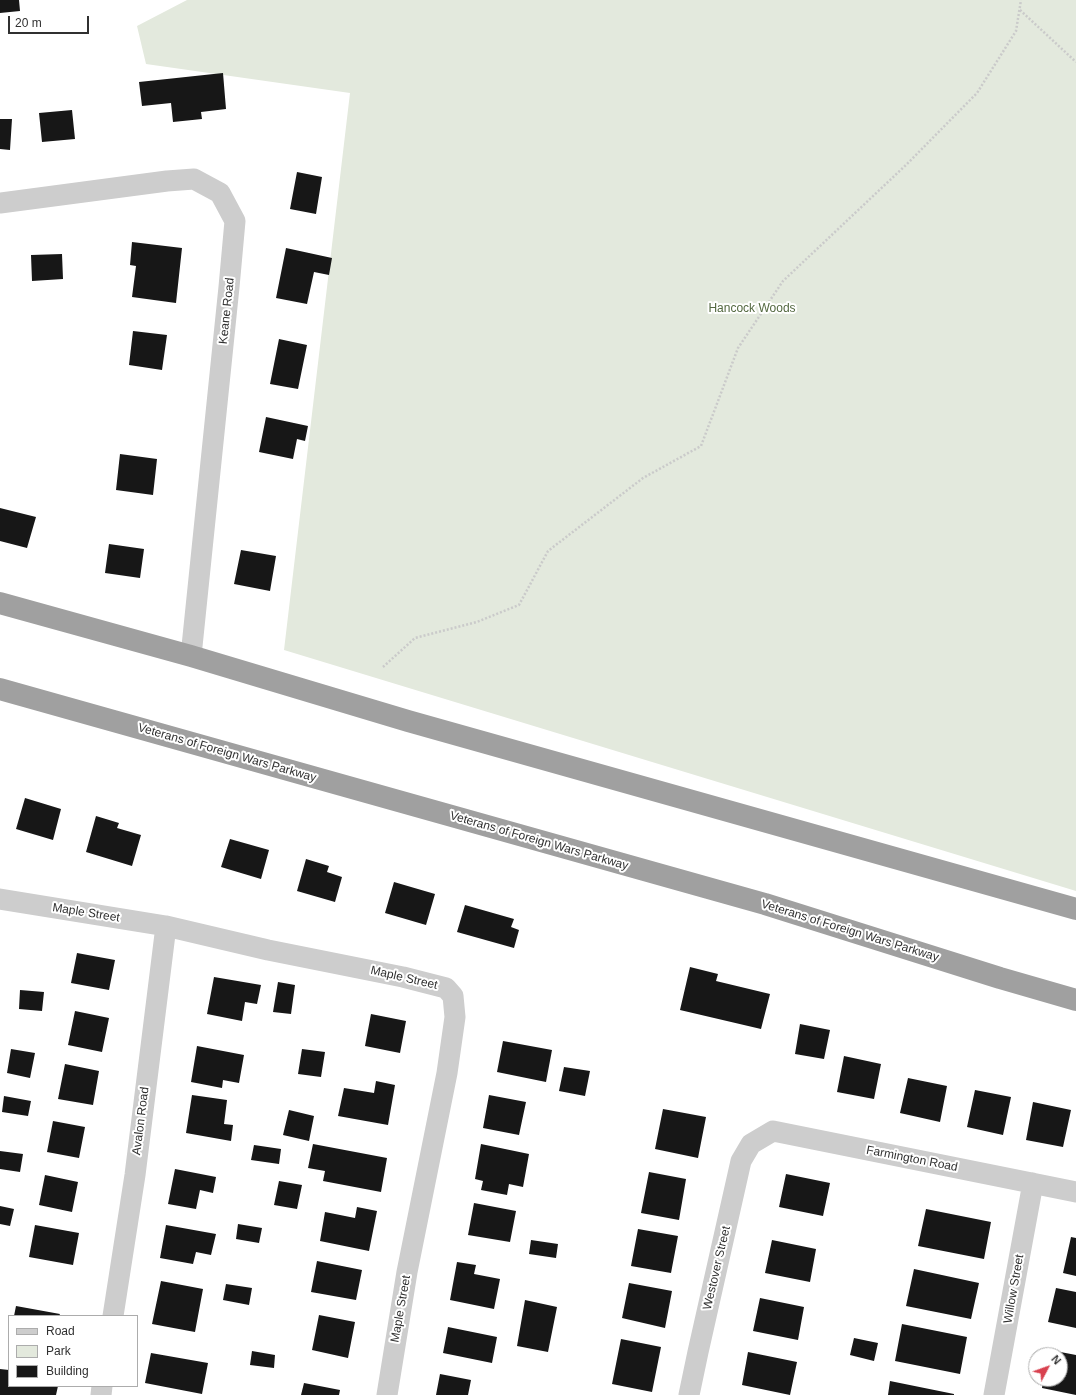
<!DOCTYPE html>
<html>
<head>
<meta charset="utf-8">
<style>
  body { margin:0 }
  #map { position:relative; width:1076px; height:1395px; overflow:hidden; background:#fff; font-family:Helvetica,sans-serif }
  canvas { display:block }
  .legend { position:absolute; left:8px; top:1315px; width:130px; height:72px; box-sizing:border-box; background:#fff; border:1px solid #acacac; margin:0; padding:5px 7px; list-style:none; font-size:12px; color:#303030 }
  .legend li { display:flex; align-items:center; gap:8px; height:20px }
  .legend b { width:20px; border:1px solid #acacac }
  .north { position:absolute; left:1028px; top:1347px; width:40px; height:40px; box-sizing:border-box; background:#fff; border:1px solid #acacac; border-radius:50%; rotate:49deg; font-size:11px; font-weight:700; line-height:16px; text-align:center; color:#303030 }
  .north::after { content:''; display:block; margin:auto; width:14px; height:18px; background:#d8414f; clip-path:polygon(50% 0,100% 100%,50% 72%,0 100%) }
  .scale { position:absolute; left:8px; top:16px; width:81px; height:18px; box-sizing:border-box; border:2px solid #303030; border-top:0; padding-left:5px; font-size:12px; line-height:14px; white-space:nowrap; color:#303030; -webkit-text-stroke:3px #fff; paint-order:stroke }
</style>
</head>
<body>
<div id="map">
<canvas width="1076" height="1395"></canvas>
<ul class="legend">
<li><b style="height:5px;background:#cdcdcd"></b>Road</li>
<li><b style="height:11px;background:#e3e9dd"></b>Park</li>
<li><b style="height:11px;background:#171717"></b>Building</li>
</ul>
<div class="north">N</div>
<div class="scale">20 m</div>
</div>
<script>
const ctx = document.querySelector('canvas').getContext('2d');
ctx.lineJoin = 'round';
function paint(path, color) {
  ctx.fillStyle = color;
  ctx.fill(path, 'evenodd');
}
function trace(path, color, width, dash) {
  ctx.strokeStyle = color;
  ctx.lineWidth = width;
  ctx.lineCap = dash ? 'butt' : 'round';
  ctx.setLineDash(dash || []);
  ctx.stroke(path);
}
function drawText(font, color, halo, rows, align = 'center') {
  ctx.font = font + ' Helvetica,sans-serif';
  ctx.lineWidth = 4;
  ctx.setLineDash([]);
  ctx.textBaseline = 'middle';
  ctx.strokeStyle = halo;
  ctx.fillStyle = color;
  for (const [text, x, y, turn = 0] of rows) {
    ctx.save();
    ctx.translate(x, y);
    ctx.rotate((+turn || 0) * Math.PI / 180);
    ctx.textAlign = isNaN(turn) ? turn : align;
    if (halo) ctx.strokeText(text, 0, 0);
    ctx.fillText(text, 0, 0);
    ctx.restore();
  }
}
paint(new Path2D(`
  M187 0H1076V891L284 650 350 93 146 64 137 26Z`), '#e3e9dd');
paint(new Path2D(`
  M0 0H19L20 11 0 13Z
  M223 73 226 109 201 112 202 119 173 122 171 103 142 106 139 82Z
  M72 110 75 139 42 142 39 113Z
  M0 119H12L10 150 0 149Z
  M297 172 322 177 316 214 290 209Z
  M132 242 182 248 176 303 132 297 136 266 130 265Z
  M286 248 332 258 329 275 314 272 307 304 276 298Z
  M62 254 63 279 32 281 31 255Z
  M133 331 167 335 162 370 129 365Z
  M279 339 307 345 298 389 270 384Z
  M266 417 308 426 305 441 297 439 293 459 259 452Z
  M120 454 157 459 153 495 116 490Z
  M0 508 36 517 27 548 0 541Z
  M109 544 144 549 140 578 105 573Z
  M241 550 276 556 270 591 234 584Z
  M25 798 61 809 53 840 16 829Z
  M96 816 119 823 117 828 141 835 132 866 86 852Z
  M230 839 269 850 261 879 221 867Z
  M306 859 329 866 327 872 342 877 335 902 297 891Z
  M394 882 435 894 426 925 385 913Z
  M465 905 514 919 511 927 519 930 514 948 457 932Z
  M77 953 115 960 109 990 71 983Z
  M690 967 718 974 716 981 770 994 761 1029 680 1010Z
  M214 977 261 985 257 1004 245 1002 242 1021 207 1014Z
  M278 982 295 985 291 1014 273 1012Z
  M20 990 44 992 42 1011 19 1009Z
  M75 1011 109 1018 102 1052 68 1045Z
  M371 1014 406 1021 400 1053 365 1046Z
  M800 1024 830 1030 824 1059 795 1054Z
  M503 1041 552 1050 546 1082 497 1072Z
  M197 1046 244 1055 239 1083 223 1080 222 1088 191 1082Z
  M11 1049 35 1053 30 1078 7 1073Z
  M302 1049 325 1052 321 1077 298 1074Z
  M844 1056 881 1064 874 1099 837 1092Z
  M65 1064 99 1071 93 1105 58 1099Z
  M564 1067 590 1071 585 1096 559 1091Z
  M908 1078 947 1086 940 1122 900 1113Z
  M376 1081 395 1085 388 1125 338 1116 344 1088 374 1093Z
  M975 1090 1011 1097 1003 1135 967 1127Z
  M192 1095 227 1100 224 1124 233 1125 231 1141 186 1133Z
  M489 1095 526 1102 519 1135 483 1128Z
  M4 1096 31 1101 28 1116 2 1112Z
  M1033 1102 1071 1110 1063 1147 1026 1140Z
  M663 1109 706 1117 698 1158 655 1149Z
  M289 1110 314 1116 309 1141 283 1135Z
  M53 1121 85 1127 79 1158 47 1152Z
  M313 1144 387 1158 381 1192 323 1181 325 1171 308 1168Z
  M481 1144 529 1154 523 1187 509 1184 507 1195 481 1190 483 1181 475 1179Z
  M254 1145 281 1149 279 1164 251 1160Z
  M0 1151 23 1154 20 1172 0 1169Z
  M175 1169 216 1177 213 1193 200 1190 196 1209 168 1204Z
  M649 1172 686 1179 679 1220 641 1213Z
  M786 1174 830 1183 823 1216 779 1207Z
  M45 1175 78 1182 72 1212 39 1205Z
  M279 1181 302 1185 297 1209 274 1205Z
  M474 1203 516 1211 510 1242 468 1235Z
  M0 1206 14 1209 10 1226 0 1224Z
  M357 1207 377 1211 369 1251 320 1241 325 1212 355 1218Z
  M926 1209 991 1222 984 1259 918 1246Z
  M238 1224 262 1228 259 1243 236 1239Z
  M35 1225 79 1233 73 1265 29 1257Z
  M166 1225 216 1234 211 1255 196 1252 193 1264 160 1258Z
  M638 1229 678 1236 671 1273 631 1266Z
  M1071 1237 1076 1238V1276L1063 1273Z
  M531 1240 558 1244 556 1258 529 1254Z
  M772 1240 816 1249 810 1282 765 1273Z
  M317 1261 362 1270 356 1300 311 1292Z
  M457 1262 476 1265 474 1274 500 1279 494 1309 450 1300Z
  M914 1269 979 1283 971 1319 906 1306Z
  M161 1281 203 1289 195 1332 152 1324Z
  M629 1283 672 1291 665 1328 622 1318Z
  M226 1284 252 1288 249 1305 223 1300Z
  M1056 1288 1076 1292V1328L1048 1322Z
  M760 1298 804 1307 798 1340 753 1331Z
  M525 1300 557 1307 548 1352 517 1346Z
  M16 1306 60 1314 59 1316H14Z
  M319 1315 355 1322 348 1358 312 1350Z
  M902 1324 967 1337 960 1374 895 1361Z
  M448 1327 497 1337 492 1363 443 1353Z
  M854 1338 878 1343 874 1361 850 1355Z
  M621 1339 661 1347 652 1392 612 1384Z
  M1050 1350 1076 1355V1395L1042 1388 1043 1379H1060V1355H1049Z
  M252 1351 275 1355 274 1368 250 1365Z
  M748 1352 797 1362 790 1395 742 1385Z
  M151 1353 208 1363 202 1394 145 1383Z
  M0 1369 9 1370V1386H58L56 1395H0Z
  M440 1374 471 1380 468 1395H436Z
  M890 1381 954 1394V1395H888Z
  M304 1383 340 1390 339 1395H301Z`), '#171717');
trace(new Path2D(`
  M1020 10 1076 62
  M383 667 415 638 477 622 519 605 548 551 643 478 701 446 738 348 783 281 907 164 977 93 1016 31 1021 0`), '#cacaca', 2.5, [2, 2]);
trace(new Path2D(`
  M0 203 167 181 194 179 220 193 235 221 229 287 191 656
  M0 899 166 926 268 950 403 977 446 988 453 996 455 1017 447 1073 407 1272 387 1395
  M113 1316 135 1175 166 926
  M101 1395 102 1386
  M689 1395 698 1352 741 1161 751 1144 773 1131 1076 1192
  M994 1395 1033 1183`), '#cdcdcd', 21);
trace(new Path2D(`
  M0 603 191 656 408 721 1076 909
  M0 689 765 904 1000 978 1076 1000`), '#a0a0a0', 22);
drawText('12px', '#546941', '#fff', [
  ["Hancock Woods",752,309]
]);
drawText('12px', '#303030', '#fff', [
  ["Keane Road",227,311,-84],
  ["Veterans of Foreign Wars Parkway",227,753,16],
  ["Veterans of Foreign Wars Parkway",539,841,16],
  ["Maple Street",86,913,9],
  ["Veterans of Foreign Wars Parkway",850,931,17],
  ["Maple Street",404,978,13],
  ["Avalon Road",141,1121,-83],
  ["Farmington Road",912,1159,11],
  ["Westover Street",717,1268,-77],
  ["Willow Street",1014,1289,-80],
  ["Maple Street",401,1309,-80]
]);
</script>
</body>
</html>
